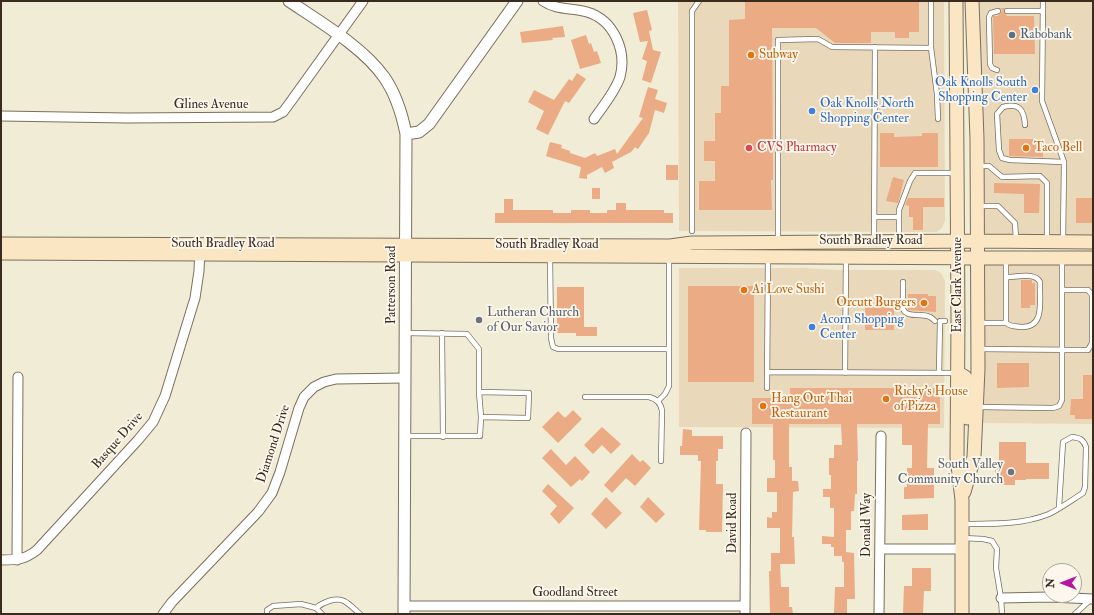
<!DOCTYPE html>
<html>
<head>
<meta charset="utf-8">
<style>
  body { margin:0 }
  #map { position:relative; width:1094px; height:615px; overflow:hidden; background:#f1ecd5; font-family:"IM FELL Double Pica",serif }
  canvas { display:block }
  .frame { position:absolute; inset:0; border:2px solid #3b2a1e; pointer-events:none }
  .north { position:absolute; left:1042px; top:563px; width:40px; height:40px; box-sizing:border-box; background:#fbf7ec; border:1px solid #aea59a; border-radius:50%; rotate:270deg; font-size:11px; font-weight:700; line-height:16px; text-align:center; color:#3b2a1e }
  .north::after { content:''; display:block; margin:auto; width:14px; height:18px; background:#b5179e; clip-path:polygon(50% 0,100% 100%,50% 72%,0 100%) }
</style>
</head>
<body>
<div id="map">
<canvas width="1094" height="615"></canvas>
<div class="frame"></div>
<div class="north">N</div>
</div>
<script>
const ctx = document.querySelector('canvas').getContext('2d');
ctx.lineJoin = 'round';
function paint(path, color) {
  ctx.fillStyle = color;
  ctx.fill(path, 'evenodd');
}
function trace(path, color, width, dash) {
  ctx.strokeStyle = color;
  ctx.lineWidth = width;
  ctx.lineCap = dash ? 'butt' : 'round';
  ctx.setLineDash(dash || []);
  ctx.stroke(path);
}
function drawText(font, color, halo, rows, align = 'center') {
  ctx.font = font + ' "IM FELL Double Pica",serif';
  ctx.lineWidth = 3.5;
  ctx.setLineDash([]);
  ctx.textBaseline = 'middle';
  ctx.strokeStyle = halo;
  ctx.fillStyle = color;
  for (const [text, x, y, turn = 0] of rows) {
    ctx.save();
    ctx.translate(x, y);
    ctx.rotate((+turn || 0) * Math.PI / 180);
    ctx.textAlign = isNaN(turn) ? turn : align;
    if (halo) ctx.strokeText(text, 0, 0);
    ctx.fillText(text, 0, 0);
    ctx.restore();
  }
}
paint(new Path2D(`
  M678 1H944L945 221 942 228 937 232 679 231Z
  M973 1H1093V238L980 237Z
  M1093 262V424L978 423 981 263Z
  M679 268H807L837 270H935L941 273 945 281 944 428 679 427Z`), '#e9d9ba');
paint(new Path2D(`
  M745 1H919V32H909V38H895V32H871V43H835L816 28H772L773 180H771L772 210H699V181H715V161H704V141H715V113H721V86H729V20L745 19Z
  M1000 8H1005L1003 11 1007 16H1034L1035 54H994L993 16H998V15L1001 13 1002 10Z
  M647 10 652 30 649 31 653 50 661 52 651 83 642 80 647 61 642 59 648 41 640 42 633 13Z
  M563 26 565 37 552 38 553 40 522 43 520 32Z
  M586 35 589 44 591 43 594 52 597 51 601 63 580 69 571 40Z
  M577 73 586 79 569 103 565 101 548 135 536 129 544 111 528 102 534 90 554 100 569 79 572 81Z
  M648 87 658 90 655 99 667 103 664 113 655 110 649 133 638 149 635 147 631 152 612 162 614 168 605 173 602 167 587 175V179L579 178 581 167 546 156 550 142 562 145 561 148 570 151V153L585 158 595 153 597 156 615 149 617 154 643 118 639 117Z
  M880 133H894V137L922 136V133H938V167H880Z
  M1009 139H1043V157L1009 156Z
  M666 165H678V180H666Z
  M893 177 904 180 898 203 886 201Z
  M994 183 1040 184 1039 213H1024V194L994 193Z
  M592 188H600V199H592Z
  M908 198H944V207H923V230H913V217H909V206L905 205Z
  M1076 198H1093V223H1076Z
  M504 199H513V210H553V213H571V210H590V213H607V210H616V203H626V210H664V213H673V223H495V213H504Z
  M1021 280H1032V283H1035V305H1030V308H1021Z
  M688 286H754V382H688Z
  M557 287H584V327H597V336H576V333H557Z
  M908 294H928V296H936V312L908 310Z
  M865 307H894V330H865Z
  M997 363H1029V387L997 388Z
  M1083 375H1093V419H1075V415H1070L1071 399H1083Z
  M790 388H940V424H928L927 468H934V498L904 499V487H907V468H912V445H902V424H857L858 461H857V494H855L854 511H851V530H846V552L854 553 855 599H847V614H834L835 587H844V562H842V556H834V547H831V544H822V536L834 537V508H830V497H823V489H831V475H829V458H834V445H842L841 424H789V467H792V481H798L799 491 793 492 792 537H794L795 564H780L781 587H789V607H792L793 614H770L769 571H771V553H780V528H767V517L772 518V512H777V492H767V478H775V460H773V424H752V398H790Z
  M573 410 582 419 558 443 542 427 558 411 565 418Z
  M602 427 621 444 611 454 602 445 593 454 584 445Z
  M683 429 692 430V436H723V449H718V461H716V484H723L722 532H706V530H699L701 461H698V455H680V446H682Z
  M999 442H1026V463H1049V479H1026V480H1015V485H995V463H999Z
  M551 449 566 465 575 456 590 472 582 481 580 479 571 487 542 458Z
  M632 454 640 462 643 460 651 468 635 486 626 478 612 493 604 485Z
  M548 484 574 508 559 524 550 514 557 506 542 491Z
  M606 497 622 513 606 529 591 514Z
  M648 497 665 514 656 523 640 507Z
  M928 514V530H902V515Z
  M912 568H931V591H924L923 614H903L904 586H912Z`), '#eaab85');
const service = new Path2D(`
  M931 1V48L937 94 938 119
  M1043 1 1042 101 1064 162 1063 241
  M1007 11H1043
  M997 70 992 68 990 64 989 17 991 13 998 11
  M1025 125C1024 109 1019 103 1003 107L997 114 999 150 1002 158 1010 160 1064 162
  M977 166H989L1002 177 1040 176 1047 183V240
  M978 206H998L1015 223 1016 239
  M874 217H899
  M692 231V11L699 1
  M899 240V210L910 181 915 173H956
  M778 241V40L818 39 832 47 931 48
  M874 241 875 47
  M550 257 551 338 553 347 558 349H669
  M903 282V309C907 319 922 312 930 317 932 318 934 320 935 321
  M979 323H1006V260
  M1006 323C1011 327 1015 326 1021 327 1046 328 1039 300 1040 282 1035 272 1017 277 1007 277
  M442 333 443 437
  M979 349 1088 350 1092 343V295L1088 290H1062
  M767 372 957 373
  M845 373 846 258
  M939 373 940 321H945
  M767 388 768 258
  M479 392 529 393 528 418 481 417
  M585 397H649C657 399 661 403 662 411L661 461
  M658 401 665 394 669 386V258
  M978 407 1053 408 1059 406 1062 400V260
  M405 436H480L481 417 479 392V349L467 334 406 333
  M963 524C991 524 1022 525 1049 514 1061 508 1072 500 1083 493L1085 487 1086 447C1083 439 1080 438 1072 437L1063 442 1059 507
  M963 538 983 539 992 541 997 549 996 568 1001 598 1002 614
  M316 608C323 602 336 597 344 601 350 604 355 610 360 614
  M267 614V610L273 606 301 604 316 608 322 614
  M1075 614 1090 600`);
const minor = new Path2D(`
  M543 1C558 11 571 7 587 12 614 20 627 51 620 77 615 92 603 106 594 119
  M1 116 127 118 273 117 283 112 289 104 363 1
  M880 549H961
  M1 560C17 560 24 560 37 550L138 440 153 422 165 396 195 298 199 271 200 248
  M17 560 18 377
  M1001 598 1050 597 1093 599
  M404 606H745
  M163 614 172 602 258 512 272 493 280 472 299 408 304 397 314 387 324 382 336 379 405 378
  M745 614 746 433
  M879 614 881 436`);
const tertiary = new Path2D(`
  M289 1C320 22 363 47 384 77 396 94 402 114 406 134
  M404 614 406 134 419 132 429 124 517 1`);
const secondary = new Path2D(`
  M956 1 958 321 957 457 962 500V614
  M1 244 670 246 692 243H704L978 241 1093 242
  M1 253C365 253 729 259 1093 258
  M958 373 965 377 967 383V418
  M964 492 974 457 978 369 977 139 972 1`);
trace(service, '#7b6e5e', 6);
trace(minor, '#7b6e5e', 11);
trace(tertiary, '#7b6e5e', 13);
trace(secondary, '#7b6e5e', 15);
trace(service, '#fff', 4.5);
trace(minor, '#fff', 9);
trace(tertiary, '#fff', 11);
trace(secondary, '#fbe6c3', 13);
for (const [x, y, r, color] of [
  [1012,35,4,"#5c6f8a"],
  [751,55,4,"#e8710a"],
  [1035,90,4,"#3f7fe0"],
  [812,111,4,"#3f7fe0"],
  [749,148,4,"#e0444e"],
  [1026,148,4,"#e8710a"],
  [744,290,4,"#e8710a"],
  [924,303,4,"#e8710a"],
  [479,320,4,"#6b7280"],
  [812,327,4,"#3f7fe0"],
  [886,399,4,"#e8710a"],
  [763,406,4,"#e8710a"],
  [1011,472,4,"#6b7280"]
]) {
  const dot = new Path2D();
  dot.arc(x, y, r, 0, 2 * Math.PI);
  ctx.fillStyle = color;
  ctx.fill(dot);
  trace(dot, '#fbf7ec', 1.5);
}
drawText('13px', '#4e5e75', '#fbf7ec', [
  ["Rabobank",1020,35]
], 'left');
drawText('13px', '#c56008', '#fbf7ec', [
  ["Subway",759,55],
  ["Taco Bell",1034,148],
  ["Ai Love Sushi",752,290],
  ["Orcutt Burgers",916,303,"right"],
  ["Ricky's House",894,392],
  ["of Pizza",894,407],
  ["Hang Out Thai",771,399],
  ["Restaurant",771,414]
], 'left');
drawText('13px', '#366cbe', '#fbf7ec', [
  ["Oak Knolls South",1027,83,"right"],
  ["Shopping Center",1027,98,"right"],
  ["Oak Knolls North",820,104],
  ["Shopping Center",820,119],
  ["Acorn Shopping",820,320],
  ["Center",820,335]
], 'left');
drawText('13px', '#3b2a1e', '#fbf7ec', [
  ["Glines Avenue",211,105],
  ["South Bradley Road",871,241],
  ["South Bradley Road",223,244],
  ["South Bradley Road",547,245],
  ["Patterson Road",392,285,-90],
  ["East Clark Avenue",958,285,-90],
  ["Basque Drive",118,441,-49],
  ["Diamond Drive",274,444,-72],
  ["David Road",733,523,-90],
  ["Donald Way",867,525,-90],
  ["Goodland Street",575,593]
]);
drawText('13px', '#be3a42', '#fbf7ec', [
  ["CVS Pharmacy",757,148]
], 'left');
drawText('13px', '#5b616d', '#fbf7ec', [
  ["Lutheran Church",487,313],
  ["of Our Savior",487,328],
  ["South Valley",1003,465,"right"],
  ["Community Church",1003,480,"right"]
], 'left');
</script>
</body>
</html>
